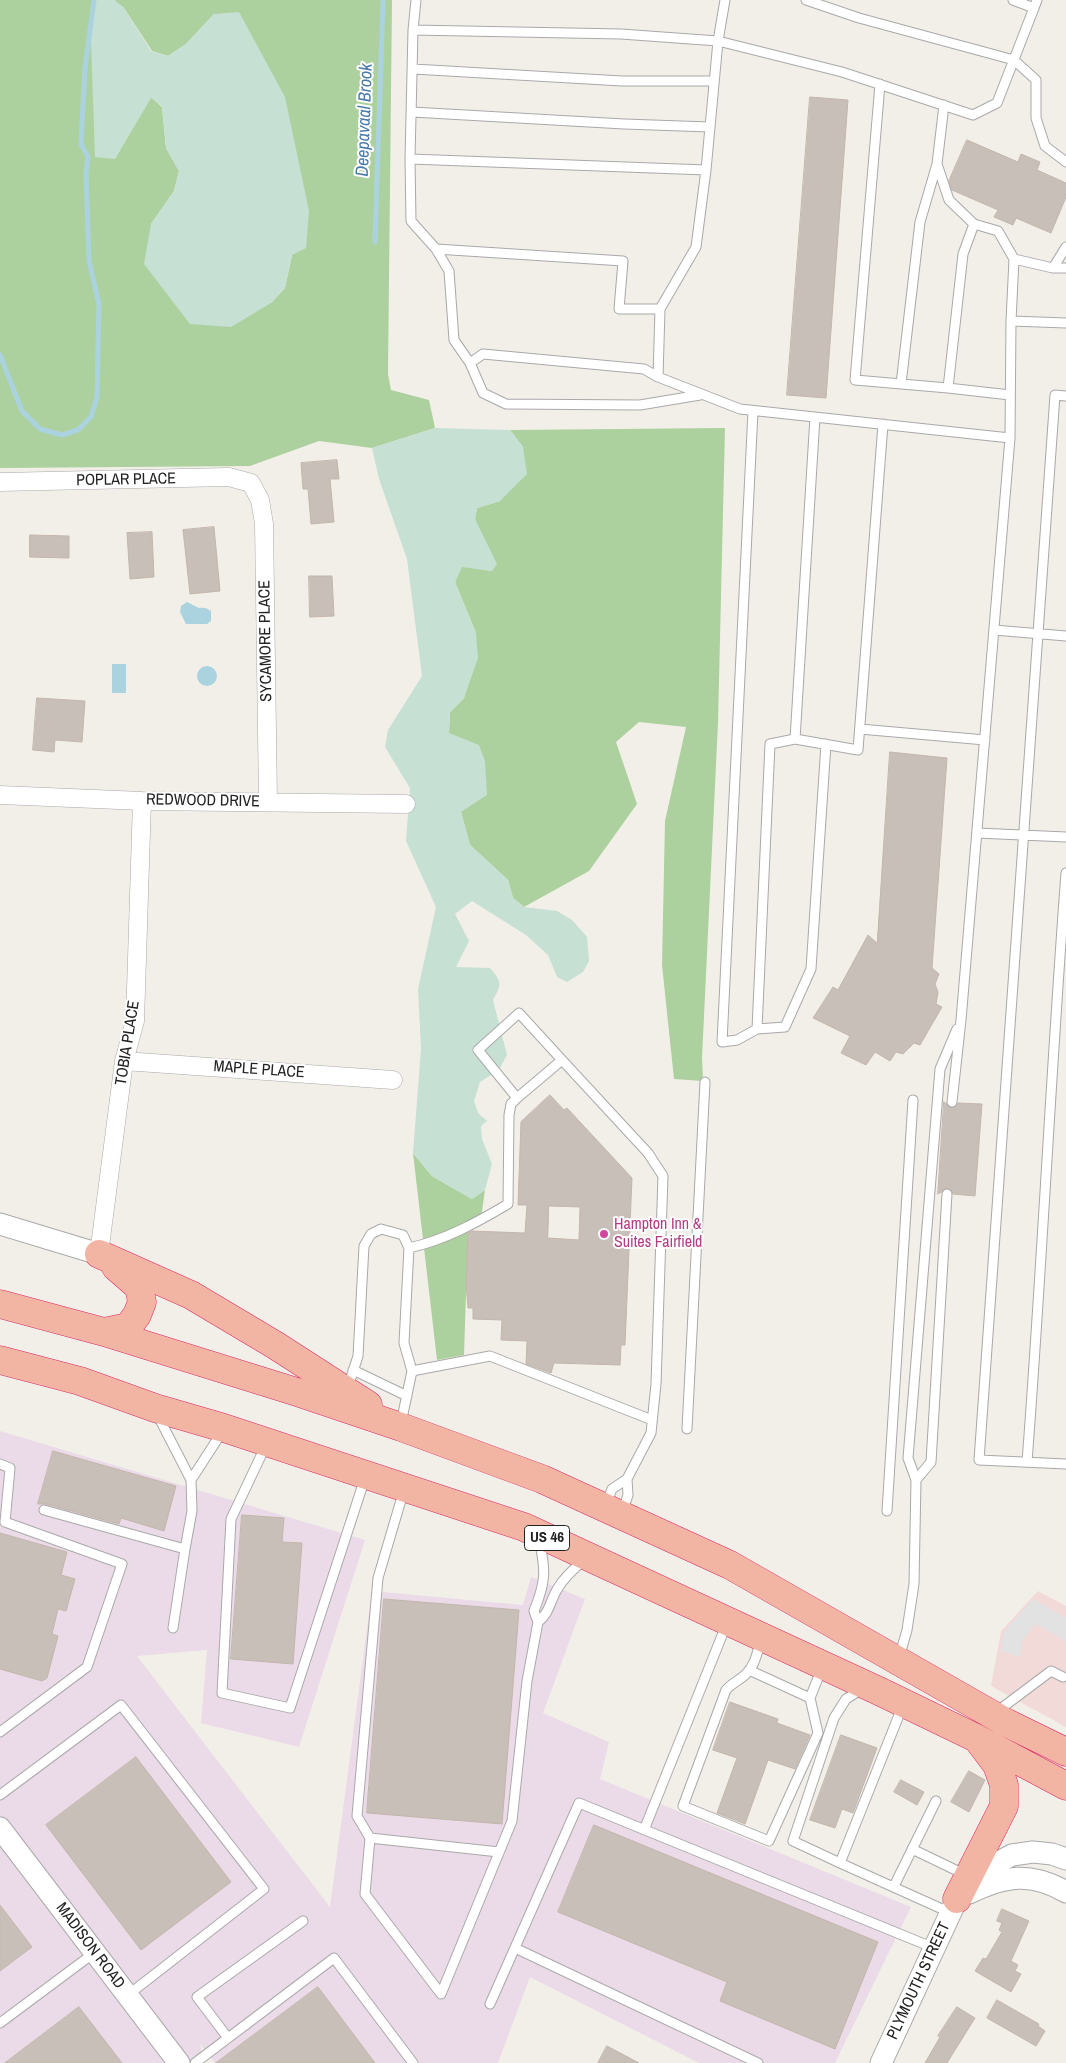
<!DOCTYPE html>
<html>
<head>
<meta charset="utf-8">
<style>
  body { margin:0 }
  canvas { display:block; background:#f2efe9 }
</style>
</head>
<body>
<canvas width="1066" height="2063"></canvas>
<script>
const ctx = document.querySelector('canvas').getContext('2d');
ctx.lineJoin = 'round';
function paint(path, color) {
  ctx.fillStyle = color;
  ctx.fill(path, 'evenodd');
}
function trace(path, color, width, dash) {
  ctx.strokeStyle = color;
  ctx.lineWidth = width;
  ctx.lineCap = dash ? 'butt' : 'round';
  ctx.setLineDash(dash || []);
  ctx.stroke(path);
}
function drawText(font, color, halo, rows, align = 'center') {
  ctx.font = font + ' "Archivo Narrow",sans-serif';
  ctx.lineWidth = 4;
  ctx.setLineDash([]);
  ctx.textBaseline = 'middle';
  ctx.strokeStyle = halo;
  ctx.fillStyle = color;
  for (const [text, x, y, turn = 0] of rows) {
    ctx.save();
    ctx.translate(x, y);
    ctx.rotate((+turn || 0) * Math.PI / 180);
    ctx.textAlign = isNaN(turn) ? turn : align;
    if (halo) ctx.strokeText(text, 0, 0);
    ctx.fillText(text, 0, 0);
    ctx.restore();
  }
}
paint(new Path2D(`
  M1038 1591 1066 1606V1727L991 1686 1001 1631Z`), '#f2dad9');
paint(new Path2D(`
  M0 1431 365 1540 299 1747 201 1723 207 1650 137 1656 330 1907 372 1591 523 1605 531 1577 585 1599 543 1713 609 1742 600 1779 911 1907 835 2063H699L530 1977 498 2063H215L200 2044 204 2063H0Z`), '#ebdbe8');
paint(new Path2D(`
  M0 0H94L90 13 115 158 151 97 162 107 166 148 179 171 174 191 151 224 271 303 285 288 292 255 214 14 186 44 168 56 152 51 124 8 114 0H392L388 374 391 390 429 400 435 428 372 448 319 441 250 466 0 468Z
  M725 428 718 723 702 1058 703 1081 674 1079 662 965 665 821 686 727 639 722 616 742 637 804 589 871 524 907 513 898 508 880 470 845 461 812 449 733 450 712 464 698 476 633 455 582 462 566 491 571 475 519 477 508 500 501 523 447 510 430Z
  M413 1153 432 1176 472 1199 485 1190 480 1225 468 1231 464 1355 437 1360Z`), '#add19e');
paint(new Path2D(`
  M94 0H114L124 8 151 51 168 56 186 44 214 14 239 12 285 97 309 211 306 248 292 255 285 288 271 303 231 327 190 324 144 264 151 224 174 191 179 171 166 148 162 106 151 98 115 159 95 157 90 13Z
  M435 428 510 430 523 447 527 474 500 501 477 508 475 519 497 564 492 571 462 567 455 582 476 633 478 658 464 698 450 712 449 733 479 745 485 761 487 795 461 812 470 845 508 880 513 898 524 907 557 911 572 920 587 937 589 961 583 972 567 982 557 977 548 955 526 935 472 901 455 914 469 941 456 967 490 968C502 982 502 984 493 1000L507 1055 499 1070 480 1082 474 1101 478 1113 487 1121 481 1126 482 1139 492 1164 485 1190 472 1199 432 1176 413 1153 421 1049 418 989 436 907 406 841 410 788 385 747 388 730 422 676 407 559 379 479 372 448Z`), '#c6e0d4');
paint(new Path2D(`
  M1033 1599 1066 1618V1641L1036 1624 1022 1641 1020 1657 1001 1651 1004 1632Z`), '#e2e2e2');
paint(new Path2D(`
  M187 602 199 608C204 607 207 608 211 611V621L207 624H186L180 612 181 606Z
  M112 664H126V693H112Z
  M197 676a10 10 0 1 1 20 0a10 10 0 1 1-20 0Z`), '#aad3df');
trace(new Path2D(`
  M375 242 383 0
  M0 355 22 411 40 429 62 435 78 430 91 417 97 397 99 304 89 261 86 173 88 157 81 144 85 68 94 0`), '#aad3df', 5);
const building = new Path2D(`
  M810 97 848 100 826 398 787 395Z
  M967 140 1018 162 1021 154 1040 162 1037 170 1066 183V197L1051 233 1016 218 1013 225 994 217 998 210 952 190 949 181Z
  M337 460 339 479H330L334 522 311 524 308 489H303L301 463Z
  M214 527 220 591 190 594 183 530Z
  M152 532 154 577 130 579 127 533Z
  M30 535 69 536V558L30 557Z
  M309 576H332L334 616 310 617Z
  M37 698 85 701 82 742 55 740 54 752 33 750Z
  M890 752 947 758 932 968 939 974 935 984 938 992 936 1004 942 1007 920 1045 914 1043 903 1054 896 1052 890 1061 875 1052 866 1065 841 1053 850 1036 813 1018 833 987 838 990 868 935 877 943Z
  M550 1095 564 1110 567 1108 632 1178 625 1345H621L620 1365 554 1363 551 1373 526 1364 527 1341 501 1340 502 1320 473 1319V1308H468L466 1284 468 1233 472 1231 525 1233 527 1205H518L521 1122ZM549 1206 580 1207 579 1240 548 1238Z
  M944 1102 952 1108 957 1106 958 1103 982 1104 975 1196 953 1194 952 1191 948 1188 938 1194Z
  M53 1451 176 1486 164 1531 121 1518 119 1524 46 1504H38Z
  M242 1515 284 1518 282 1542 302 1543 293 1664 231 1659Z
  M0 1533 67 1552 61 1575 75 1579 66 1611 58 1609 52 1634 58 1636 47 1678 42 1681 0 1669Z
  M384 1599 519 1610 502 1824 367 1813Z
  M730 1702 778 1719 777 1723 810 1735 795 1769 768 1760 745 1824 717 1813 737 1758 713 1750Z
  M841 1735 877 1748 853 1813 842 1809 835 1828 810 1820Z
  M136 1757 231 1882 141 1950 46 1825Z
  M969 1771 985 1780 969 1812 951 1802Z
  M901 1780 924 1792 917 1805 894 1792Z
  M594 1825 878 1942 835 2049 720 2001 727 1982 558 1912Z
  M0 1905 32 1947 0 1971Z
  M1002 1909 1029 1921 1011 1961 1018 1965 1015 1971 1021 1974 1011 1992 975 1971 983 1958 986 1959 1002 1932 999 1930 1002 1923 997 1921Z
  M318 1987 375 2063H216Z
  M997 2000 1039 2024 1038 2026 1045 2031 1036 2046 987 2018Z
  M79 2007 122 2063H5Z
  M957 2007 975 2018 947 2063H925L940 2037 938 2036Z
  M607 2046 639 2063H598Z`);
paint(building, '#c7bfb8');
trace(building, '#c4b6ab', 1);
const service = new Path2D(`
  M416 0 413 30 410 159 411 221 436 249 449 271 454 340 470 363
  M725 0 718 41 706 170 696 247 660 309 658 377 740 409 1010 438
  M806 0 859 18 1014 60 1036 80V118L1045 146 1066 162
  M1013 0 1034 8 1037 0
  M413 30 621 34 718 41 842 72 973 115 997 103 1034 8
  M413 69 622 81H714
  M880 84 855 380 948 388
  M944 105 937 164 949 200 974 224
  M412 112 624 124 710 127
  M410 159 706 170
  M436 249 623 261 619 309H660
  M1053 268H1066
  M1011 321 1066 323
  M658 377 644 369 483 354 470 363 483 393 506 404 640 405 700 395
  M901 384 920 222 937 164
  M1010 395 948 388 963 254 974 224 998 231 1014 259
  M1066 396 1055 395 979 1460 1066 1464
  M753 411 722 1042 737 1040 757 1029
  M994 630 1066 636
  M860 729 985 740
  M795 739 815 417
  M826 744 811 969 785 1027 757 1029 770 744 795 739 858 750 883 424
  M977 833 1066 837
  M562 1060 519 1013 478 1050 517 1098 562 1060 648 1153 663 1176 656 1384 651 1433 627 1479
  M952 1102 961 1020 1010 438 1011 321 1014 259 1053 268 1066 247
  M409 1248C445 1240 476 1223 508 1204L509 1115 511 1104 517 1098
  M353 1370 407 1396
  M348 1387 358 1356 364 1246 371 1234 381 1229 403 1235 409 1248 404 1343 412 1371
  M401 1423 412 1371 490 1356 652 1420
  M687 1429 705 1082
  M266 1445 231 1519 222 1693 290 1708 365 1478
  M1027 1462C1042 1266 1051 1069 1066 873
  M0 1464 10 1468 5 1522 122 1564 87 1667 0 1732
  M191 1480 222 1432
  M916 1480 931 1462 947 1194
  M404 1490 378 1578 357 1816 370 1838 365 1894 441 1994 512 1821 527 1681 538 1622
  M606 1504 612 1489 627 1479 628 1495 622 1513
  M44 1510 185 1549 192 1511 191 1480 157 1414
  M887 1511 913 1100
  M539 1539C546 1571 546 1581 534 1611L538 1622C550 1613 550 1600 558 1588 565 1576 575 1568 585 1559
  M173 1628 185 1549
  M761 1640C757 1653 755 1666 745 1675 738 1681 731 1684 726 1690L683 1806 769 1841 818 1733 810 1698 822 1668
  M899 1658 907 1630 914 1584 916 1480 908 1458 940 1069 957 1029
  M749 1670 810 1698
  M862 1689 846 1699 834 1718 793 1841 840 1863 903 1705
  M995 1713 1051 1671 1063 1677
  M0 1795 121 1705 264 1889 128 1995
  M644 1830 727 1623
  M370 1838 499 1852
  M912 1849 966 1875
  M840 1863 951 1913
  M894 1886 936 1801
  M515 1948 758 2063
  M490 2004 579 1803 934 1948
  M0 2023 94 1953
  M228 2038 197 1997 303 1921
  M195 2063 334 1958 413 2063`);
const minor = new Path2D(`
  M0 482 229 477 251 483 260 500 264 524 268 802
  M0 795 142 801 406 804
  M124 1061 393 1080
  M99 1254 124 1061 135 1021 142 801`);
const tertiary = new Path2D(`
  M0 1224 99 1254
  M0 1828 179 2063
  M969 1893C1005 1876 1030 1871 1066 1892
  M881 2063 957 1899 986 1869 1012 1855 1033 1852 1052 1854 1066 1859`);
const trunk = new Path2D(`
  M99 1254 191 1295 275 1345 368 1405
  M0 1304 104 1332 300 1393 401 1427 542 1479 730 1565 1007 1723 1066 1752
  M104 1332 128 1327 137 1315 142 1302 139 1287 116 1267
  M0 1360 80 1381 155 1408 224 1428 524 1527 881 1692 976 1738 1066 1786
  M957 1899 1004 1806V1785L997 1765 979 1741`);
trace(service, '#a9a9a9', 11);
trace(minor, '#a9a9a9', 19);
trace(tertiary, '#a9a9a9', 23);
trace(trunk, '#dc2a67', 29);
trace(service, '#fff', 9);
trace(minor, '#fff', 18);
trace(tertiary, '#fff', 21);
trace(trunk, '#f2b4a3', 28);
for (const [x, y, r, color] of [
  [604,1234,5,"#d1479c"]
]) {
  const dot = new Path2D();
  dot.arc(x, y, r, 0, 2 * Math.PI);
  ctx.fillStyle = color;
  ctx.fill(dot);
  trace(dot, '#fff', 2);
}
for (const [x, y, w] of [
  [547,1538,45]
]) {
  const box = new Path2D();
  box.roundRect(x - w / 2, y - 12.5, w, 25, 4);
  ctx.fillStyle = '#fff';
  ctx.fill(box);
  trace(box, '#222', 1);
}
drawText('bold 15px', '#222', null, [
  ["US 46",547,1538]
]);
drawText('16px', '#222', '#fff', [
  ["POPLAR PLACE",126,480,-1],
  ["SYCAMORE PLACE",266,641,-91],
  ["REDWOOD DRIVE",203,801,1],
  ["TOBIA PLACE",128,1043,-81],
  ["MAPLE PLACE",259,1070,4],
  ["MADISON ROAD",90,1946,53],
  ["PLYMOUTH STREET",919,1981,-65]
]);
drawText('16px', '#b23c85', '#fff', [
  ["Hampton Inn &",614,1225],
  ["Suites Fairfield",614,1243]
], 'left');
drawText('italic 18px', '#4a7aab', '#fff', [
  ["Deepavaal Brook",365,120,-88]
]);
</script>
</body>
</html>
